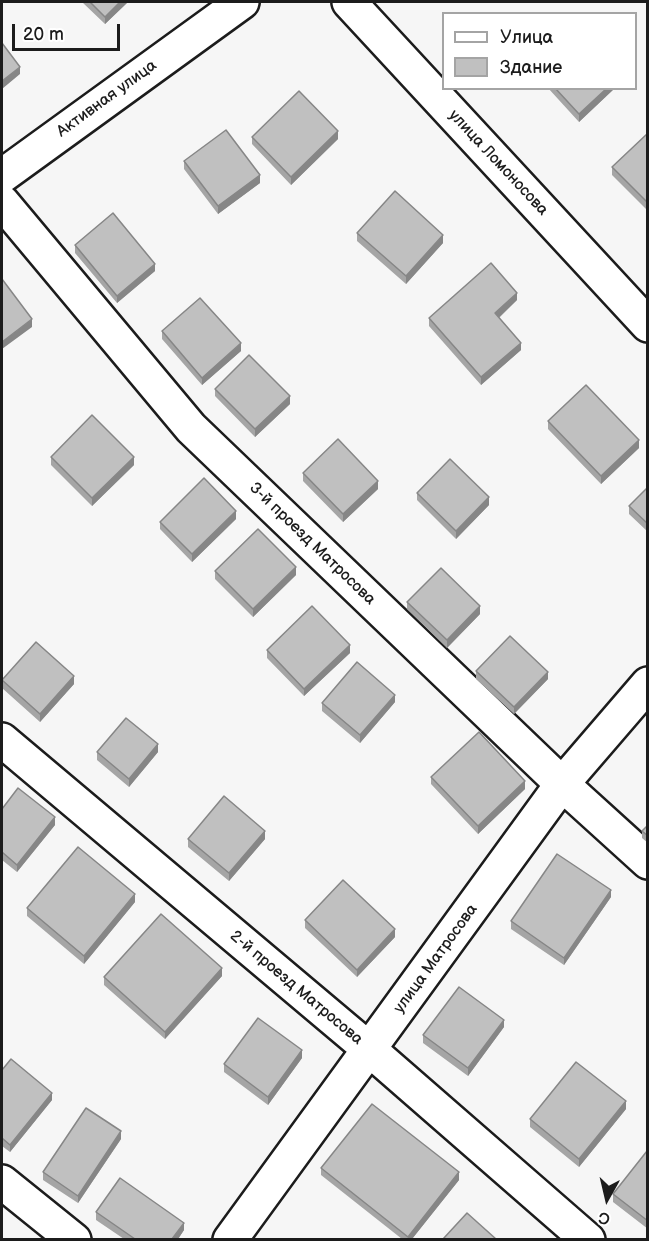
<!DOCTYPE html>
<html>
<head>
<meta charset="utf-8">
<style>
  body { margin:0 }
  #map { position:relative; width:649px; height:1241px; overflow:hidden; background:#f6f6f6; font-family:"Balsamiq Sans",sans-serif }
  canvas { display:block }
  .frame { position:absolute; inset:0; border:3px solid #1c1c1c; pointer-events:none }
  .legend { position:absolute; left:442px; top:12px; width:195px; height:78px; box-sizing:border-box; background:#fff; border:2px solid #a4a4a4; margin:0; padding:8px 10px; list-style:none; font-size:18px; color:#1c1c1c }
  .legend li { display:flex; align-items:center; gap:12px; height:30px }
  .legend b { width:30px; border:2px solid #a4a4a4 }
  .north { position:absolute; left:577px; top:1169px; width:60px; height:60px; -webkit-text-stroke:4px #fff; paint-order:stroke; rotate:188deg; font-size:16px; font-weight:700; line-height:24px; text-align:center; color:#1c1c1c }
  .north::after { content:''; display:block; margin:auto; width:21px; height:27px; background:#1c1c1c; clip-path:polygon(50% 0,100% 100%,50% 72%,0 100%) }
  .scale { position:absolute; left:12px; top:24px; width:108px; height:27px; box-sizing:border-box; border:3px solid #1c1c1c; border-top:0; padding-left:8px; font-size:18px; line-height:21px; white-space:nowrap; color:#1c1c1c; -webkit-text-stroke:4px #fff; paint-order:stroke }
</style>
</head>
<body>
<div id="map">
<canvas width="649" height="1241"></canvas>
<div class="frame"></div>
<ul class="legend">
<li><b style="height:8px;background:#fff"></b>Улица</li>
<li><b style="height:16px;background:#c0c0c0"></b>Здание</li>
</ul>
<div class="north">С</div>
<div class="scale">20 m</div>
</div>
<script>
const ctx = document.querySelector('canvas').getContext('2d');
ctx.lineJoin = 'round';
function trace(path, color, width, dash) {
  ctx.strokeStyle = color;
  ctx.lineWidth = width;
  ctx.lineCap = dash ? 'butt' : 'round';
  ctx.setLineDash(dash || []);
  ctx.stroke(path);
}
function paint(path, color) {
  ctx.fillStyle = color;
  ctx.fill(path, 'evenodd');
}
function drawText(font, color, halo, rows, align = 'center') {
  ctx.font = font + ' "Balsamiq Sans",sans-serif';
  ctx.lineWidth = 6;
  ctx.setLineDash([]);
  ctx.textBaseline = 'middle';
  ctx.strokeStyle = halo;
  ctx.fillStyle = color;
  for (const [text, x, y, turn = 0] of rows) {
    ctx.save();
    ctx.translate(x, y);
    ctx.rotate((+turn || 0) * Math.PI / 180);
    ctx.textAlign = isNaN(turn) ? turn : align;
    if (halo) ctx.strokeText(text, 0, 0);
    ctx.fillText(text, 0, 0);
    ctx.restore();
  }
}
const minor = new Path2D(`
  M349 2 648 325
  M2 202 191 428 562 784 648 862
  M2 740 370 1050 588 1240
  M2 1182 74 1240
  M230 1240 562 784 648 684`);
const major = new Path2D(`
  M2 176 242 2`);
trace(minor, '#1c1c1c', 38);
trace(major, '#1c1c1c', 38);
trace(minor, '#fff', 33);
trace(major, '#fff', 33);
paint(new Path2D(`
  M82 2H128L105 24Z
  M548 88H615L579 122Z
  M648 133V211L612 175V167Z
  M252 137 338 139 291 185 252 144Z
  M184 161 260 183 218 214 184 169Z
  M357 233 443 243 406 284 357 241Z
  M75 245 155 271 117 303 75 253Z
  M517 300 499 318 521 350 481 385 429 326V318Z
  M162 331 241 351 202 385 162 339Z
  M215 389 290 404 255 437 215 396Z
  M548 421 639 448 601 484 548 429Z
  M51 457 134 465 92 506 51 465Z
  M303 473 378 489 343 522 303 481Z
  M648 487V532L629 514V506Z
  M417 493 489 505 456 539 417 500Z
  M236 519 192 562 160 529V522Z
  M215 571 296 575 253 617 215 579Z
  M407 602 480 614 447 648 407 609Z
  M267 650 350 653 304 696 267 658Z
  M476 671 548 679 514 714 476 679Z
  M2 680 74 684 40 722 2 688Z
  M395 702 360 743 322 711V703Z
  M97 752H158L129 787 97 760Z
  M431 777 525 789 478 834 431 784Z
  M2 809 55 825 17 872 2 860Z
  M648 825V843L642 838V831Z
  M188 839H265L229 881 188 847Z
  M611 897 564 965 511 929V921Z
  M135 902 84 964 27 916V908Z
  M305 920 395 937 357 977 305 928Z
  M222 976 165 1039 104 985V977Z
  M504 1027 468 1076 423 1043V1035Z
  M302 1058 268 1105 224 1072V1064Z
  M2 1070 52 1100 10 1152 2 1146Z
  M626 1109 579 1167 530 1127V1119Z
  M121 1139 78 1203 43 1180V1172Z
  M648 1152V1229L613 1202V1194Z
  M321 1168 459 1180 412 1239H402L321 1175Z
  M96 1212 184 1230 178 1239H124L96 1220Z`), '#a5a5a5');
paint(new Path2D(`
  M120 2H128L105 24V17Z
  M20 67V74L2 89V81Z
  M607 88H615L579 122V114Z
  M338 131V139L291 185V177Z
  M260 175V183L218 214V206Z
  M443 235V243L406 284V276Z
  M155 264V271L117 303V296Z
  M517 293V300L495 321V313Z
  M32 319V327L2 349V342Z
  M241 343V351L202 385V378Z
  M521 343V350L481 385V377Z
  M290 396V404L255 437V429Z
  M639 440V448L601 484V476Z
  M134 457V465L92 506V498Z
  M378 481V489L343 522V514Z
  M489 497V505L456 539V531Z
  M236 511V519L192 562V554Z
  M296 567V575L253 617V609Z
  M480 606V614L447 648V640Z
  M350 645V653L304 696V689Z
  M548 672V679L514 714V707Z
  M74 676V684L40 722V714Z
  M395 695V702L360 743V735Z
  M158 744V752L129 787V779Z
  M525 781V789L478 834V826Z
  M55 817V825L17 872V865Z
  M265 831V839L229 881V873Z
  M611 890V897L564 965V958Z
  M135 894V902L84 964V956Z
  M395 929V937L357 977V970Z
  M222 968V976L165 1039V1032Z
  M504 1020V1027L468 1076V1068Z
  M302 1050V1058L268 1105V1097Z
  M52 1093V1100L10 1152V1145Z
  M626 1101V1109L579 1167V1159Z
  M121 1131V1139L78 1203V1196Z
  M459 1172V1180L412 1239H408V1237Z
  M184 1223V1230L178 1239H172Z`), '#868686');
const building = new Path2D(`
  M90 2H120L105 17Z
  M2 43 20 67 2 81Z
  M555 88H607L579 114Z
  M299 91 338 131 291 177 252 137Z
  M226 130 260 175 218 206 184 161Z
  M648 133V203L612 167Z
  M395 191 443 235 406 276 357 233Z
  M113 213 155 264 117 296 75 245Z
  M491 263 517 293 495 313 521 343 481 377 429 318Z
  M2 279 32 319 2 342Z
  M200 298 241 343 202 378 162 331Z
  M249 355 290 396 255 429 215 389Z
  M586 385 639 440 601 476 548 421Z
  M92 415 134 457 92 498 51 457Z
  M338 439 378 481 343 514 303 473Z
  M450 459 489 497 456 531 417 493Z
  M204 478 236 511 192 554 160 522Z
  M648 487V524L629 506Z
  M258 529 296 567 253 609 215 571Z
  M441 568 480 606 447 640 407 602Z
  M312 606 350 645 304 689 267 650Z
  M510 636 548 672 514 707 476 671Z
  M36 642 74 676 40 714 2 680Z
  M357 662 395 695 360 735 322 703Z
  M126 718 158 744 129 779 97 752Z
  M479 732 525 781 478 826 431 777Z
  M18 788 55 817 17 865 2 852V809Z
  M224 796 265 831 229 873 188 839Z
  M648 825V836L642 831Z
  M78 847 135 894 84 956 27 908Z
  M557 854 611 890 564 958 511 921Z
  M343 880 395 929 357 970 305 920Z
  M161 914 222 968 165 1032 104 977Z
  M459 987 504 1020 468 1068 423 1035Z
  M258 1018 302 1050 268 1097 224 1064Z
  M11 1059 52 1093 10 1145 2 1138V1070Z
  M576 1062 626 1101 579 1159 530 1119Z
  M372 1104 459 1172 408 1237 321 1168Z
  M86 1108 121 1131 78 1196 43 1172Z
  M647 1151 648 1152V1221L613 1194Z
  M120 1178 184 1223 172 1239H135L96 1212Z
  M467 1213 496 1239H443Z`);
paint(building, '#c0c0c0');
trace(building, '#868686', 1.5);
drawText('16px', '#1c1c1c', '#fff', [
  ["Активная улица",107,99,-36],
  ["улица Ломоносова",498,163,47],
  ["3-й проезд Матросова",312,544,44],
  ["улица Матросова",436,959,-54],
  ["2-й проезд Матросова",296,988,40]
]);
</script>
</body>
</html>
